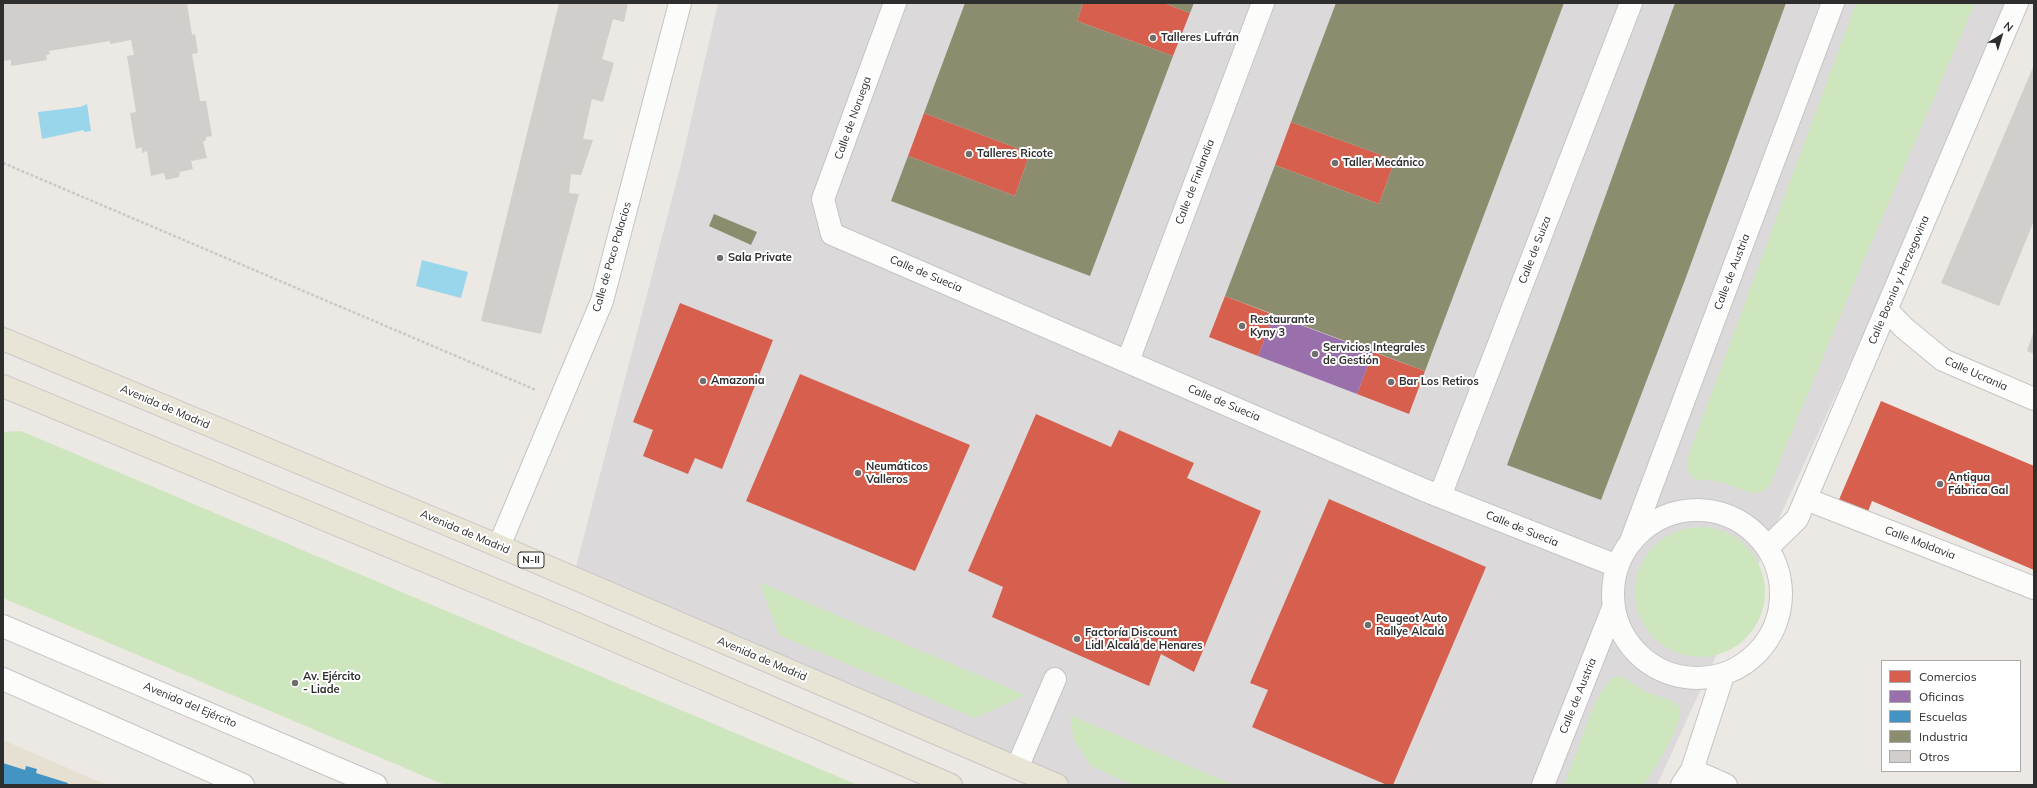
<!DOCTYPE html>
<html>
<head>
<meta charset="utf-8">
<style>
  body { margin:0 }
  #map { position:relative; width:2037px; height:788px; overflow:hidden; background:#ece8e4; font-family:Mulish,sans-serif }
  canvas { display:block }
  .frame { position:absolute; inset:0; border:4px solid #2e2e2e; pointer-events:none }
  .legend { position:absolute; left:1881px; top:660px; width:140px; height:112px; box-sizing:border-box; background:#fff; border:1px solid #ababab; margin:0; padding:5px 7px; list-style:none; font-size:12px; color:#2e2e2e }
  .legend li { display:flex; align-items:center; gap:8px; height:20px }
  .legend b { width:20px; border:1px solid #ababab }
  .north { position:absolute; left:1981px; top:16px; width:40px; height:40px; -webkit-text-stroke:3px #fff; paint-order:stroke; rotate:38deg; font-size:11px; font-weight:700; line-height:16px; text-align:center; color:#2e2e2e }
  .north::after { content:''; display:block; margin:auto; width:14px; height:18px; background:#2e2e2e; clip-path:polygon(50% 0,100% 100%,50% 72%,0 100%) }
</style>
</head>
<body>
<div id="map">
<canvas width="2037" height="788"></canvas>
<div class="frame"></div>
<ul class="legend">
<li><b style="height:11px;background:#d6604d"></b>Comercios</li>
<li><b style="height:11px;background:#9970ab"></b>Oficinas</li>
<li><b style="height:11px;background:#4393c3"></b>Escuelas</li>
<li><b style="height:11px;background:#8c8c6e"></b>Industria</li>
<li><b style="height:11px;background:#d1cecb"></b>Otros</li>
</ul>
<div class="north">N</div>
</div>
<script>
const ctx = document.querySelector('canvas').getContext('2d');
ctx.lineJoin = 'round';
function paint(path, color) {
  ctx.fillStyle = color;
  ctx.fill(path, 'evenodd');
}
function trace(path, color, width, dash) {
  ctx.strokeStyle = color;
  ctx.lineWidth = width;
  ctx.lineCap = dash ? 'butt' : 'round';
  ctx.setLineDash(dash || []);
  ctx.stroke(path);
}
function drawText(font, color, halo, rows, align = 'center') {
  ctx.font = font + ' Mulish,sans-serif';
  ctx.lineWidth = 4;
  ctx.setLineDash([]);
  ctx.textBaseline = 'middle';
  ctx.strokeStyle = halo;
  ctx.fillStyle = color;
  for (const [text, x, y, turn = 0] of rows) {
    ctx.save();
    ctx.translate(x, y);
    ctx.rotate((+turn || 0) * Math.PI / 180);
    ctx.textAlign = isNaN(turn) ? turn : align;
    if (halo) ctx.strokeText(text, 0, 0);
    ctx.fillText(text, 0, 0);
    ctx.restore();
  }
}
paint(new Path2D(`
  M718 3H2015L1657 785H1057L573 578 680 168Z`), '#dcd9db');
paint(new Path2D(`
  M3 740 107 785H3Z`), '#e6e0d3');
paint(new Path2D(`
  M1856 3H1975L1848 297 1770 485 1763 491 1752 493 1720 482 1695 479 1689 472 1686 462Z
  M21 431 858 785H445L3 598V432Z
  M1635 592a65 65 0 1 1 130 0a65 65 0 1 1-130 0Z
  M759 582 1025 695 975 718 779 635Z
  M1621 676 1646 692 1670 700 1680 707C1684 723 1654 770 1644 785H1564L1595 702 1611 678Z
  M1070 715 1234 785H1133L1091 766 1074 741Z`), '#cee6be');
paint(new Path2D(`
  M87 104 91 131 84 132V130L42 139 38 112 80 107Z
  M422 260 468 272 461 298 416 286Z`), '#99d6ec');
paint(new Path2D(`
  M1083 3H1164L1190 13 1173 56 1077 21Z
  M924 113 1030 153 1015 196 908 156Z
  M1291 122 1395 160 1379 204 1275 165Z
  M1225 296 1274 315 1258 356 1209 337Z
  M680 303 773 340 722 469 695 458 688 474 643 456 653 430 633 422Z
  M1373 352 1425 371 1409 414 1357 394Z
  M800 374 970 445 915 571 746 501Z
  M1881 401 2034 466V570L1872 501 1867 514 1838 502Z
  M1036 414 1111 447 1119 430 1194 463 1187 478 1261 511 1194 672 1161 654 1149 686 992 617 1003 587 968 571Z
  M1329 499 1486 567 1393 785H1387L1252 727 1268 690 1250 683Z`), '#d6604d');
paint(new Path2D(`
  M1274 315 1373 352 1357 394 1258 356Z`), '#9970ab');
paint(new Path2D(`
  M3 763 25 770 26 766 37 769 36 773 68 783 67 785H3Z`), '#4393c3');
paint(new Path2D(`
  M965 3H1083L1077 21 1173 56 1090 276 891 201 908 156 1015 196 1030 153 924 113Z
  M1164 3H1194L1190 13Z
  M1336 3H1564L1425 371 1225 296 1275 165 1379 204 1395 160 1291 122Z
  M1675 3H1786L1685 280 1601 500 1507 465 1556 333Z
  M714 214 757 232 751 245 709 226Z`), '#8c8c6e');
paint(new Path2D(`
  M3 3H187L192 35 195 34 198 53 192 54 200 101H206L212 136 206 137V140L203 142 207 158 191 161 193 169 180 172 179 177 166 180 164 173 151 176 147 151 142 153V147L136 149 130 113 136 112 127 56 134 55 131 40 110 44V41L49 51 50 54 46 55 47 60 11 66V60L3 61Z
  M559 3H628L624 22 613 19 602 59 614 63 603 102 592 99 583 139 593 140 581 175 571 174 569 193 579 194 541 334 481 321Z
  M2034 65V221L1999 306 1941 283Z
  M2034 330V354L2027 351Z`), '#d1cecb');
const minor = new Path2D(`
  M895 3 823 199 832 234 1424 490 1617 566
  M1887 310 1903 327 1943 360 2034 399
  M1128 361 1263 3
  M1440 496 1631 3
  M1806 499 2034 588
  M1613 594a84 84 0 1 1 168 0a84 84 0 1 1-168 0Z
  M1631 541 1833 3
  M499 546 602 301 680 3
  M1768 547 1797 519 2017 3
  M3 626 376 785
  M3 679 243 785
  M1017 768 1055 679
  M1692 770 1726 785
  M1543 785 1613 608
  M1682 785 1692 770 1723 675`);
const major = new Path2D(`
  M3 339 499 546 1057 785
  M3 386 560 617 951 785`);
trace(minor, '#c5c4c5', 24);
trace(major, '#c6c5c4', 24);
trace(new Path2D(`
  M3 163 536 390`), '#c9c9c8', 2.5, [3, 2]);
trace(minor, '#fcfcfb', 22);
trace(major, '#e8e4d6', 22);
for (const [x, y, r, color] of [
  [1153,38,4,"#706f6e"],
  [969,154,4,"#706f6e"],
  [1335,163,4,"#706f6e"],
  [720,258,4,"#706f6e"],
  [1242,326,4,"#706f6e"],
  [1315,354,4,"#706f6e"],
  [703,381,4,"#706f6e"],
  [1391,382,4,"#706f6e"],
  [858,473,4,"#706f6e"],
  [1940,484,4,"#706f6e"],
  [1368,625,4,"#706f6e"],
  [1077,639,4,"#706f6e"],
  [295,683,4,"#706f6e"]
]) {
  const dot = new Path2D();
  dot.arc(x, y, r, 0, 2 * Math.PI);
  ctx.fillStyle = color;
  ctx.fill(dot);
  trace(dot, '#fff', 1.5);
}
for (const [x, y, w] of [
  [531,560,26]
]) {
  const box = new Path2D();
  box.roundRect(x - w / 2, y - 8, w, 16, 3);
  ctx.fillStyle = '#fff';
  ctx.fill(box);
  trace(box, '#2e2e2e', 1);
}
drawText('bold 10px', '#2e2e2e', null, [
  ["N-II",531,560]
]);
drawText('bold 11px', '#2e2e2e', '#fff', [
  ["Talleres Lufrán",1161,38],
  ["Talleres Ricote",977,154],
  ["Taller Mecánico",1343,163],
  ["Sala Private",728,258],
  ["Restaurante",1250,320],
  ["Kyny 3",1250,333],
  ["Servicios Integrales",1323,348],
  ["de Gestión",1323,361],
  ["Amazonia",711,381],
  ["Bar Los Retiros",1399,382],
  ["Neumáticos",866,467],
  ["Valleros",866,480],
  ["Antigua",1948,478],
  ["Fábrica Gal",1948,491],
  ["Peugeot Auto",1376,619],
  ["Rallye Alcalá",1376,632],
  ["Factoría Discount",1085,633],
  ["Lidl Alcalá de Henares",1085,646],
  ["Av. Ejército",303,677],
  ["- Liade",303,690]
], 'left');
drawText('11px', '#2e2e2e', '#fff', [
  ["Calle de Noruega",853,118,-70],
  ["Calle de Finlandia",1195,182,-69],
  ["Calle de Suiza",1535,250,-69],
  ["Calle de Paco Palacios",612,257,-74],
  ["Calle de Austria",1732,272,-69],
  ["Calle de Suecia",926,274,23],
  ["Calle Bosnia y Herzegovina",1899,280,-67],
  ["Calle Ucrania",1976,374,24],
  ["Calle de Suecia",1224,403,23],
  ["Avenida de Madrid",165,407,23],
  ["Calle de Suecia",1522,529,22],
  ["Avenida de Madrid",465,532,23],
  ["Calle Moldavia",1920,543,21],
  ["Avenida de Madrid",762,659,23],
  ["Calle de Austria",1578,696,-68],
  ["Avenida del Ejército",190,705,23]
]);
</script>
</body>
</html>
